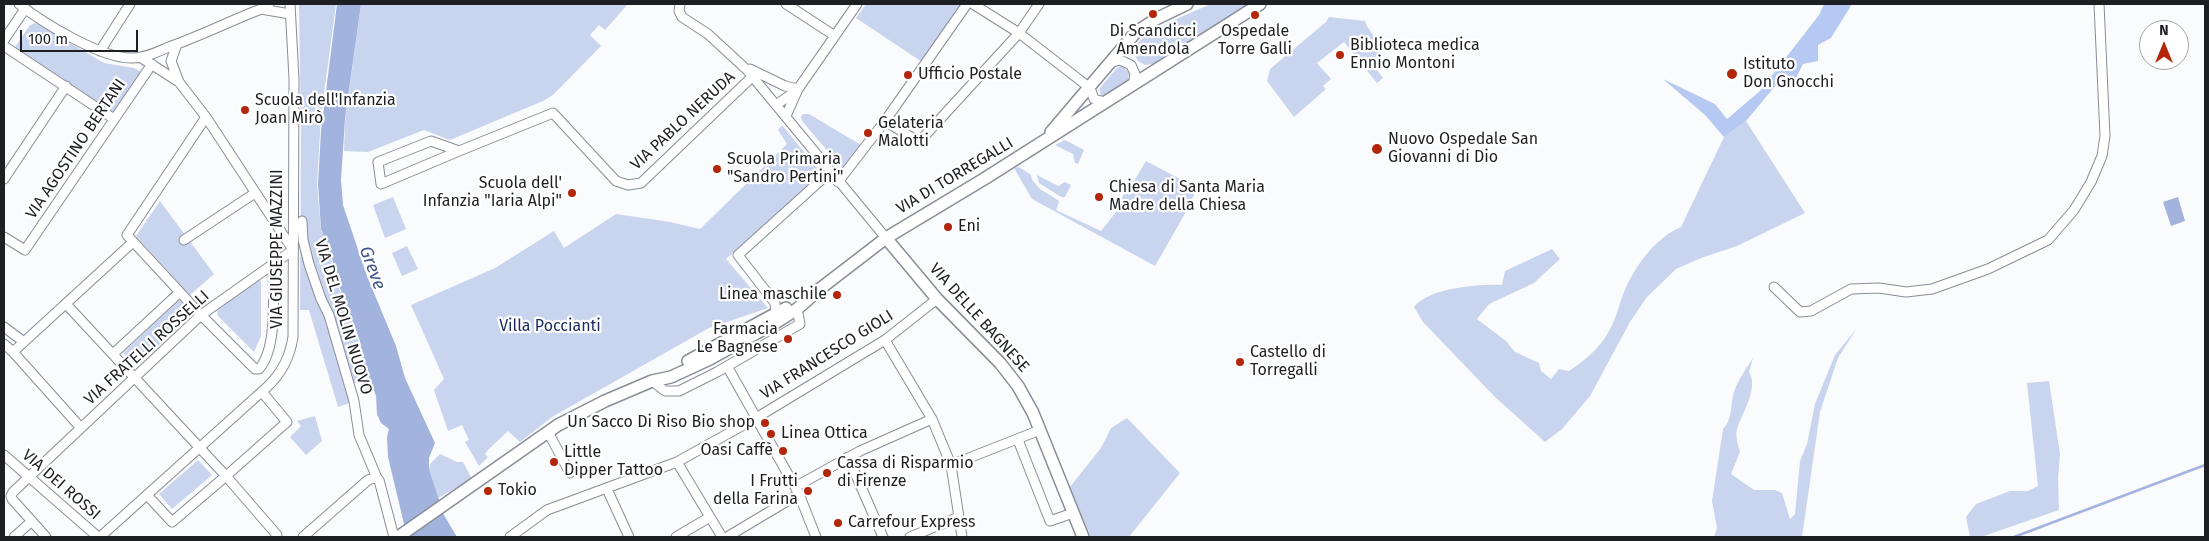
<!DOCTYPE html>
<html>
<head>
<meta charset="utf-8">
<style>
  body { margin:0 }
  #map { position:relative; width:2209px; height:541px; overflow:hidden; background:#fafbfd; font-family:"Fira Sans",sans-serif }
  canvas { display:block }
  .frame { position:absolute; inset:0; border:5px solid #1d1f23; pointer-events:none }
  .north { position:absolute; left:2139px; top:20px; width:50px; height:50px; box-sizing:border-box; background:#fff; border:1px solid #a5a5a7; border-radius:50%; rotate:0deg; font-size:14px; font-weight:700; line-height:20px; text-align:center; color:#1d1f23 }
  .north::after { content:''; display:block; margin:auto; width:18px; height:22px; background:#b3260a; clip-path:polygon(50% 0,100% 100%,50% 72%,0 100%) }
  .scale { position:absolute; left:20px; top:30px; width:118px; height:22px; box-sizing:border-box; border:2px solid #1d1f23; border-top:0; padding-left:6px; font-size:15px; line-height:18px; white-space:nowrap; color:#1d1f23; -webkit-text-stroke:4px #fff; paint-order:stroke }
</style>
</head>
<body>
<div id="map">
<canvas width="2209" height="541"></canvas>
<div class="frame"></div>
<div class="north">N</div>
<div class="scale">100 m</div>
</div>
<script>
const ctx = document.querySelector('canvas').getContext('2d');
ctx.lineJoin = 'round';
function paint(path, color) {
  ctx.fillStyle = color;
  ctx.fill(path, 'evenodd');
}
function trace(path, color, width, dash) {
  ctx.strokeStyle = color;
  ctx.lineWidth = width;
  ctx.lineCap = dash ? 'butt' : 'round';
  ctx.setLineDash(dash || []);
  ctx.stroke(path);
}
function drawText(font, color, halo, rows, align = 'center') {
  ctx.font = font + ' "Fira Sans",sans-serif';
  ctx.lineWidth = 4.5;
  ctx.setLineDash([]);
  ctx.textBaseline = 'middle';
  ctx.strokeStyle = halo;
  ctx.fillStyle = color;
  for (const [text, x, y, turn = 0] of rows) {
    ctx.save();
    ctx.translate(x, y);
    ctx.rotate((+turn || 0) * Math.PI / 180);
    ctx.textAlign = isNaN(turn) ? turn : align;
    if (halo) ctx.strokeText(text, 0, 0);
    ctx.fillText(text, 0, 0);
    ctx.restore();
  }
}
paint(new Path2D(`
  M299 4H336L321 116 317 184 321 230 331 258 336 280 359 342 363 360 369 379 351 384 352 402 338 407 309 310H300L301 132Z
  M361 4H628L605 30 599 25 590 35 601 46 553 95 543 101 450 140 424 130 368 152 344 151 345 122Z
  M866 4H962L922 62 856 18Z
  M1211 4H1249L1153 64 1145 65 1138 61C1134 56 1134 49 1138 43 1147 30 1195 11 1211 4Z
  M1329 17 1365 21C1367 29 1374 33 1375 41L1379 42 1382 48V60H1379V63L1383 65 1377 70 1383 78 1377 83 1344 42 1317 63 1331 79 1323 86 1326 89 1294 117 1267 81 1270 69 1326 22Z
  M36 23 104 63 134 68 140 71 141 73 114 113 15 47 30 25Z
  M1122 66 1129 72 1128 80 1104 95H1101L1099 89 1117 68Z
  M803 114H809L861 145 843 169 802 121 801 117Z
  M1746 121 1805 213 1737 246 1701 258 1676 269 1647 297 1630 322 1590 396 1562 429 1545 442 1495 397 1423 322 1414 307C1429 288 1478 284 1502 285L1505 271 1552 249 1560 259 1534 283 1489 304 1477 319 1506 341 1515 352 1539 363 1541 371 1551 379 1559 369 1569 371C1584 361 1600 348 1609 331 1616 319 1619 305 1624 292 1635 266 1655 238 1681 227L1724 137Z
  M782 125 822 174 726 259 768 308 709 328 552 417 520 442 508 431 488 450 485 454 488 457 479 466 465 442 469 440 462 425 448 431 434 390 444 379 411 305 495 268 554 231 564 248 616 214 670 222 700 229 787 144 778 130Z
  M1065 140 1084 150 1078 164 1075 163 1073 154 1055 145Z
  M1146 161 1197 188 1187 210 1155 266 1032 199 1014 168 1019 167 1031 175 1032 180 1040 189 1058 200 1059 202 1056 210 1101 231 1116 212 1125 191H1127L1130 179 1134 181Z
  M1037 175 1058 186 1065 182 1071 185 1065 197H1061L1039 183Z
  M393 197 406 229 385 238 373 205Z
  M160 201 214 274 190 295 136 236Z
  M407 246 418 269 402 276 392 253Z
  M259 280 261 281V336L254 352 218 316 217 311 238 293Z
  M179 300 193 314 136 366 123 353Z
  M1857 328 1838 358 1820 412 1802 537H1714L1717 528 1712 501 1723 429C1733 419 1730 405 1734 392 1738 380 1746 369 1753 358L1749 372C1759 388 1742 413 1737 429 1735 436 1738 445 1740 452L1731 474 1754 490H1775L1782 493 1790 519 1795 514 1800 461 1807 444 1815 404 1835 355Z
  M2049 381 2060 454 2058 478 2059 510 1981 537H1970L1966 517 1976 504 2010 491H2028L2038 486 2027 383Z
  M315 416 322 441 306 455 290 437 301 426 297 421Z
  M1127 418 1180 473 1129 537H1091L1069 488 1101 448 1111 428Z
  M440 454 457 462H463L472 479 438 498 429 469 431 463Z
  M198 460 212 475 172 509 159 494Z`), '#c9d4ee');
paint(new Path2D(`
  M1824 4H1852L1831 38 1818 45V61L1803 64 1796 78 1781 79 1746 121 1724 137 1705 115 1663 79 1715 104 1727 119 1760 91 1819 15Z`), '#b6c9f2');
paint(new Path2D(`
  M337 4H361L345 119 341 180 343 205 367 276 396 346 405 378 435 443 429 458V469L444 515 457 537H413L404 524 388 457 387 437 389 429 381 423 377 414 376 396 363 360 360 341 337 280 332 258 321 229 318 184 321 131Z
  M2178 197 2185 221 2171 226 2163 202Z`), '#a2b4dd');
trace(new Path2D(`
  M2014 537 2205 465`), '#a2b4dd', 2.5);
const street = new Path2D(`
  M19 4C43 23 102 59 132 58 145 58 157 52 169 47 200 36 230 21 261 9L269 4
  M680 4 679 11 682 17 708 34 747 70 886 238
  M786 4 835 36
  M973 4 1019 33 1090 88 1094 99 1105 102
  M261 9 290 14
  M4 40 25 9
  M177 44 171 61 179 82
  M4 46 114 119
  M100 51 130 4
  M1113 62 1120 60 1131 65 1135 74 1133 85
  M750 69 785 86 798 89
  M776 105 796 91
  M786 116 798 89 857 4
  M206 117 127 235 201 315 255 369H259C278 348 273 292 273 265
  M885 121 919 142 1019 33 1039 4
  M459 151 381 184 378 162 431 141 459 151 553 113 616 181 628 185 641 183 753 76
  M4 179 66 86
  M838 182 885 121 967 4
  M302 221 303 240 309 264 321 299 329 315 354 401 359 435 377 478
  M4 237 25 250 152 64
  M184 240 255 193
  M1774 287 1800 312 1811 311 1851 289 1879 288 1906 292 1932 289 1988 269 2048 240 2074 210 2091 182 2102 156 2105 136 2099 4
  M66 304 226 476 172 522 147 495
  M776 313 775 303 738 255 830 172
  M4 327 24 342
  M885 340 932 419 951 465 962 537
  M4 344 13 352 81 428
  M13 352 133 242
  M113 354 180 292
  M727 366 799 494 816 537
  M652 381 665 391H679L717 372 800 324 797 309
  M262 392 287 422 226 476 277 535
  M548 432 570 473
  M1018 440 1050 521 1073 513
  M4 455 98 537
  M848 457 883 537
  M677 462 722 537
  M951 465 1040 430
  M795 487 860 451 932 419
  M607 489 629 537
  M14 537 32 521
  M46 537 12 499 11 496 13 492 201 315 293 250 206 117 179 82 140 57
  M100 537 267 387C282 373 290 357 293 337L294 79 290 4
  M303 537 368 480 374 478 379 480 394 537
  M510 537 547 510 677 462 756 418 885 340 937 299
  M676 537 710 517
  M727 537 799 494
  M910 537 959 517`);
const secondary = new Path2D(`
  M1051 132 1136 32 1156 19 1187 4
  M886 238 937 299 1000 363 1018 386 1033 413 1083 537
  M688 361 786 308
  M398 537 558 425 605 401 652 381 671 377 710 359 775 323 797 309 821 288 886 238 984 179 1260 4`);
trace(street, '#888d97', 11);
trace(secondary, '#888d97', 14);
trace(street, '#fff', 9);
trace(secondary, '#fff', 11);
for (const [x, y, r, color] of [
  [1153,14,5,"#b3260a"],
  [1255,15,5,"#b3260a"],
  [1340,55,5,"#b3260a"],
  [1732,74,6,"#b3260a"],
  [908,75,5,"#b3260a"],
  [245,110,5,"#b3260a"],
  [868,133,5,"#b3260a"],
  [1377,149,6,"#b3260a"],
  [717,169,5,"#b3260a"],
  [572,193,5,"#b3260a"],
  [1099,197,5,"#b3260a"],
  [948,227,5,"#b3260a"],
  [837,295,5,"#b3260a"],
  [788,339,5,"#b3260a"],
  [1240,362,5,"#b3260a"],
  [765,423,5,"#b3260a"],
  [771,434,5,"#b3260a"],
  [783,451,5,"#b3260a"],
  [554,462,5,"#b3260a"],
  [827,473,5,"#b3260a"],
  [488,491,5,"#b3260a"],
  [808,491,5,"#b3260a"],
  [838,523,5,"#b3260a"]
]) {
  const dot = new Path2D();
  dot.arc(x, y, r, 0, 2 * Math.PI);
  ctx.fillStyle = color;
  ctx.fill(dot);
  trace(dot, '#fff', 2);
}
drawText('16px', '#1d1f23', '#fff', [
  ["Di Scandicci",1153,32,"center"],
  ["Amendola",1153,50,"center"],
  ["Ospedale",1255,32,"center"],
  ["Torre Galli",1255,50,"center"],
  ["Biblioteca medica",1350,46],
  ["Ennio Montoni",1350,64],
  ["Istituto",1743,65],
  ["Don Gnocchi",1743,83],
  ["Ufficio Postale",918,75],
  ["Scuola dell'Infanzia",255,101],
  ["Joan Mirò",255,119],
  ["Gelateria",878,124],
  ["Malotti",878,142],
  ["Nuovo Ospedale San",1388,140],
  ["Giovanni di Dio",1388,158],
  ["Scuola Primaria",727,160],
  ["\"Sandro Pertini\"",727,178],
  ["Scuola dell'",562,184,"right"],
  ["Infanzia \"Iaria Alpi\"",562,202,"right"],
  ["Chiesa di Santa Maria",1109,188],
  ["Madre della Chiesa",1109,206],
  ["Eni",958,227],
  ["Linea maschile",827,295,"right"],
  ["Farmacia",778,330,"right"],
  ["Le Bagnese",778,348,"right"],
  ["Castello di",1250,353],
  ["Torregalli",1250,371],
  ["Un Sacco Di Riso Bio shop",755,423,"right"],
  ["Linea Ottica",781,434],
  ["Oasi Caffè",773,451,"right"],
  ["Little",564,453],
  ["Dipper Tattoo",564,471],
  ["Cassa di Risparmio",837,464],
  ["di Firenze",837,482],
  ["I Frutti",798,482,"right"],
  ["della Farina",798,500,"right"],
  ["Tokio",498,491],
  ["Carrefour Express",848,523]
], 'left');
drawText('16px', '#1d1f23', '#fff', [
  ["VIA PABLO NERUDA",683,121,-43],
  ["VIA AGOSTINO BERTANI",76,149,-56],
  ["VIA DI TORREGALLI",955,176,-31],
  ["VIA GIUSEPPE MAZZINI",278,249,-90],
  ["VIA DEL MOLIN NUOVO",343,317,73],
  ["VIA DELLE BAGNESE",979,318,48],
  ["VIA FRATELLI ROSSELLI",147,348,-42],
  ["VIA FRANCESCO GIOLI",827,355,-32],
  ["VIA DEI ROSSI",61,485,41]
]);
drawText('16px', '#192b5d', '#fff', [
  ["Villa Poccianti",550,327]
]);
drawText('italic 18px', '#3f558b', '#fff', [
  ["Greve",372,268,70]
]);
</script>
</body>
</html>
